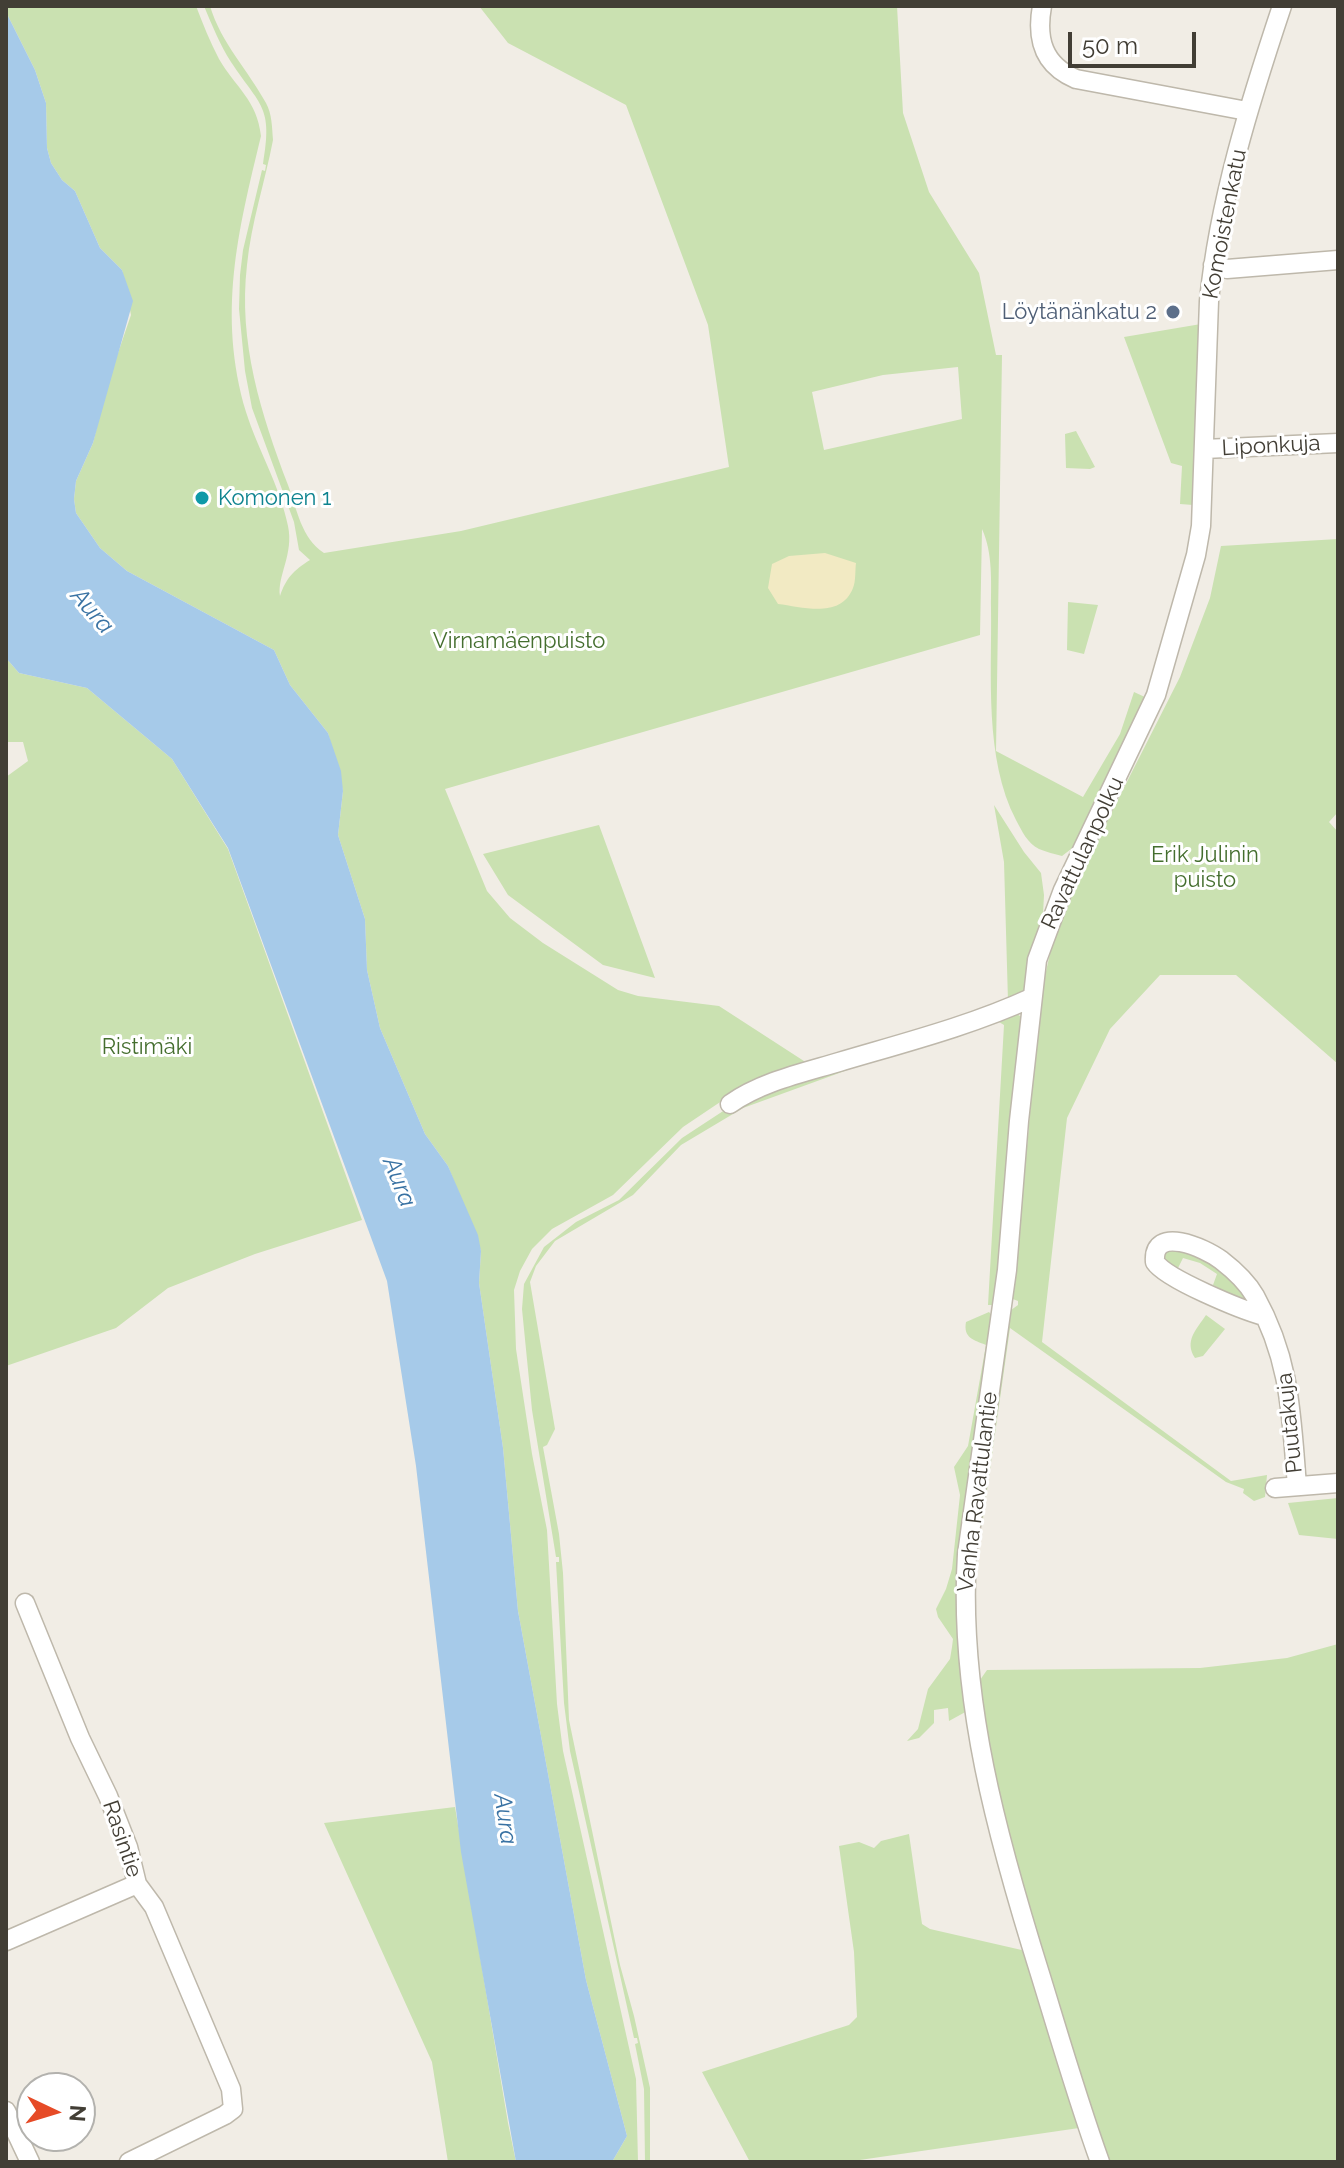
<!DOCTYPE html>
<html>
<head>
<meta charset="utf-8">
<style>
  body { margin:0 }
  #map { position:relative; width:1344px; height:2168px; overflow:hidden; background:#f1ede5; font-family:Raleway,sans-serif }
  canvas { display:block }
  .frame { position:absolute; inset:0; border:8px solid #423e35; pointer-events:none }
  .north { position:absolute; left:16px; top:2072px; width:80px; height:80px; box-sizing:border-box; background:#fff; border:2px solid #b3b2ae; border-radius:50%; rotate:94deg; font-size:22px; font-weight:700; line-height:32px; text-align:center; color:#423e35 }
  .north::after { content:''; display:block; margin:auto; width:28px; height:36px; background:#e64b27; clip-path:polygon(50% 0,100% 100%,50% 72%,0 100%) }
  .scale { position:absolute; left:1068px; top:32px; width:128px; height:36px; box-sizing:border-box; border:4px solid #423e35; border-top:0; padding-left:10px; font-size:24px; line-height:28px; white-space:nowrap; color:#423e35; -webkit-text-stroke:6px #fff; paint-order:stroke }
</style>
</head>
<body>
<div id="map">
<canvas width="1344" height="2168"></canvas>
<div class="frame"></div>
<div class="north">N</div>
<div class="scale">50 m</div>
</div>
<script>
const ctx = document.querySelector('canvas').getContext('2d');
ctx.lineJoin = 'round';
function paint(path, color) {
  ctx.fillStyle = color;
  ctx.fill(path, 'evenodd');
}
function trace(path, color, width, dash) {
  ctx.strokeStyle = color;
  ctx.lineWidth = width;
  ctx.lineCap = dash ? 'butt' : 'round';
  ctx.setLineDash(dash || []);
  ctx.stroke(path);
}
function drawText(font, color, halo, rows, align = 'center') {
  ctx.font = font + ' Raleway,sans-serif';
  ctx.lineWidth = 6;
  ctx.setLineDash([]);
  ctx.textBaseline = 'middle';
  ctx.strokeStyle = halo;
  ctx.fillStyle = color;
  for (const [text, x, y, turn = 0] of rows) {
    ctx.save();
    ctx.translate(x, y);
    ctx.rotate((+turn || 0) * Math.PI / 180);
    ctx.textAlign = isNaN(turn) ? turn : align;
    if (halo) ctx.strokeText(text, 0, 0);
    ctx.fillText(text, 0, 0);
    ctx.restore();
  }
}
paint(new Path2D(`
  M6 6H196C203 24 210 42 219 59 236 88 257 100 261 136 238 231 217 314 246 412 258 450 280 486 288 526 294 554 277 576 280 596 286 578 294 570 310 560L299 550 294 522 252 408 245 371 239 309 240 275 243 250 262 170 265 171 266 165 263 164C273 106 261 107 231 62 220 45 212 25 204 6H210C221 43 248 70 266 103 272 114 272 127 273 140 265 182 251 223 247 265 238 342 261 414 288 485 297 509 301 538 324 553L461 531 729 467 708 325 626 105 508 43 479 6H897L903 113 929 192 979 273 996 355H1002L996 751 1083 797 1120 734 1134 692 1147 698 1075 846 1062 856C1055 854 1046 852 1039 849 1027 843 1022 831 1016 820 984 758 992 676 991 608 991 582 993 553 982 529L980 635 445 789 487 891 510 918 543 943 618 990 638 996 719 1006 807 1063 747 1084 683 1127 613 1195 552 1229 532 1249 520 1271 514 1290 516 1349 532 1454 547 1530 557 1704 563 1751 636 2079 638 2162H612L627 2136 586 1980 518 1611 503 1448 479 1283 481 1251 448 1166 425 1134 380 1028 367 970 365 919 338 835 343 791 328 733 290 685 274 650 127 571 100 548 76 513 74 499 76 481 93 443 107 385 131 315 122 270 100 248 75 191 62 180 51 163 47 148 46 103 35 70 6 12ZM958 367 962 419 824 450 812 392 883 375Z
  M1201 324 1193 505 1180 504 1182 466 1171 463 1124 337Z
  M1076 431 1095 467 1090 469 1066 468 1065 434Z
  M1338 539V812L1329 822 1338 832V1064L1236 975H1160L1110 1029 1067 1118 1042 1342 1231 1481 1267 1475 1265 1497 1254 1501 1243 1493 1244 1489 1226 1482 1010 1328 982 1526 977 1523 1007 1313 1018 1305V1301L1010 1298 1028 1137 1038 1007 1058 918 1180 677 1210 598 1221 546Z
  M1068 602 1098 605 1084 654 1067 650Z
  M6 658 19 673 87 688 172 759 228 849 362 1220 255 1254 168 1288 116 1328 6 1366V777L28 761 23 742H6Z
  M994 805 1024 852 1041 873 1044 895 1043 914 1032 947 1028 983 1023 991 1008 1001 1004 862Z
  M599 825 655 978 603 965 508 895 483 854Z
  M1014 1012 1023 1018 1008 1196 994 1305H988L1004 1025 999 1022 853 1068 743 1108 681 1145 633 1195 555 1241 536 1266 530 1282 555 1429 547 1445 543 1447 559 1534 563 1573 569 1720 620 1965 634 2016 650 2088V2162H645L644 2089 635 2044 638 2043 637 2038H634L570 1751 564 1703 556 1562H559V1557H556L532 1410 522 1309 524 1284 544 1247 576 1222 619 1200 682 1138 743 1098Z
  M1179 1248 1215 1263 1246 1294 1247 1300H1240L1213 1285 1217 1274 1200 1263 1183 1258 1177 1270 1162 1258V1252Z
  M989 1312 994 1318 970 1488 969 1710 949 1721 948 1708 934 1710V1723L919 1738 907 1741 918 1729 928 1689 950 1659 952 1647 953 1639 938 1617 936 1609 946 1589 952 1569 960 1495 954 1467 968 1446 986 1345C974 1340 963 1338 966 1322Z
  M1206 1315 1225 1329 1203 1356 1195 1358C1184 1341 1196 1330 1206 1315Z
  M1338 1498V1539L1299 1535 1288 1503Z
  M1338 1644V2162H1109L1041 1951 1000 1807 980 1691V1680L987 1670 1200 1668 1287 1658Z
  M455 1807 508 2123 516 2162H448L432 2062 324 1823Z
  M909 1834 922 1924 930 1929 1026 1951 1079 2128 846 2162H750L702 2072 849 2025 857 2017 854 1952 839 1846 859 1842 874 1848 881 1841Z`), '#cae1b1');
paint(new Path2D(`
  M825 553 856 563C855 570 856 581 853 588 841 619 803 607 778 604L768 588 772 564 789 556Z`), '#f2eac3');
paint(new Path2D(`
  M6 12 35 70 46 103 47 148 51 163 62 180 75 191 100 248 122 270 133 301 93 443 76 481 74 499 76 513 100 548 127 571 274 650 290 685 328 733 341 771 343 791 338 835 365 919 367 970 380 1028 425 1134 448 1166 478 1235 481 1251 479 1283 503 1448 518 1611 586 1980 627 2136 612 2162H516L461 1852 416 1466 387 1281 228 848 172 759 87 688 19 673 6 658Z`), '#a6cae9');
const street = new Path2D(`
  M1042 6C1036 39 1043 65 1076 79L1247 111
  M1213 265 1227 269 1338 260
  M1204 449 1338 443
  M730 1104C761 1082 802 1073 839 1062 903 1043 970 1026 1031 998
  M1264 1316C1242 1310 1166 1279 1155 1262 1152 1224 1205 1248 1221 1260 1234 1270 1247 1282 1255 1296 1291 1361 1291 1414 1297 1486
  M1275 1488 1338 1483
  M25 1603 80 1738 108 1796 128 1847 137 1884 154 1907 231 2089 233 2109 225 2115 129 2162
  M6 1941 137 1884
  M6 2111 30 2162
  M1100 2162C1078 2101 1060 2039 1041 1977 998 1840 958 1698 967 1554L1007 1270 1019 1121 1037 960 1063 890 1156 695 1196 555 1201 526 1209 301C1219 200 1250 102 1282 6`);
trace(street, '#beb8ab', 21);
trace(street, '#fff', 18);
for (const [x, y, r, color] of [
  [1173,312,8,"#5c6f8a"],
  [202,498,8,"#0f9aa8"]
]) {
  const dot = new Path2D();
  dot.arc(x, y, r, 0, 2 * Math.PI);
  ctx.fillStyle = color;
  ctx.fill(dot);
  trace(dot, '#fff', 3);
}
drawText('22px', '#423e35', '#fff', [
  ["Komoistenkatu",1225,224,-79],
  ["Liponkuja",1271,446,-3],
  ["Ravattulanpolku",1083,853,-65],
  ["Puutakuja",1290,1423,-96],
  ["Vanha Ravattulantie",978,1492,-83],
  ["Rasintie",122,1839,71]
]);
drawText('22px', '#4e5e75', '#fff', [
  ["Löytänänkatu 2",1157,312]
], 'right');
drawText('22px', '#0d838f', '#fff', [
  ["Komonen 1",218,498]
], 'left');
drawText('22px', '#446e2e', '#fff', [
  ["Virnamäenpuisto",519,641],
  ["Erik Julinin",1205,855],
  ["puisto",1205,880],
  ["Ristimäki",147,1047]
]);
drawText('italic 24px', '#3972a3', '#fff', [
  ["Aura",92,611,49],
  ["Aura",399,1182,68],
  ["Aura",505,1819,82]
]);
</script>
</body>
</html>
